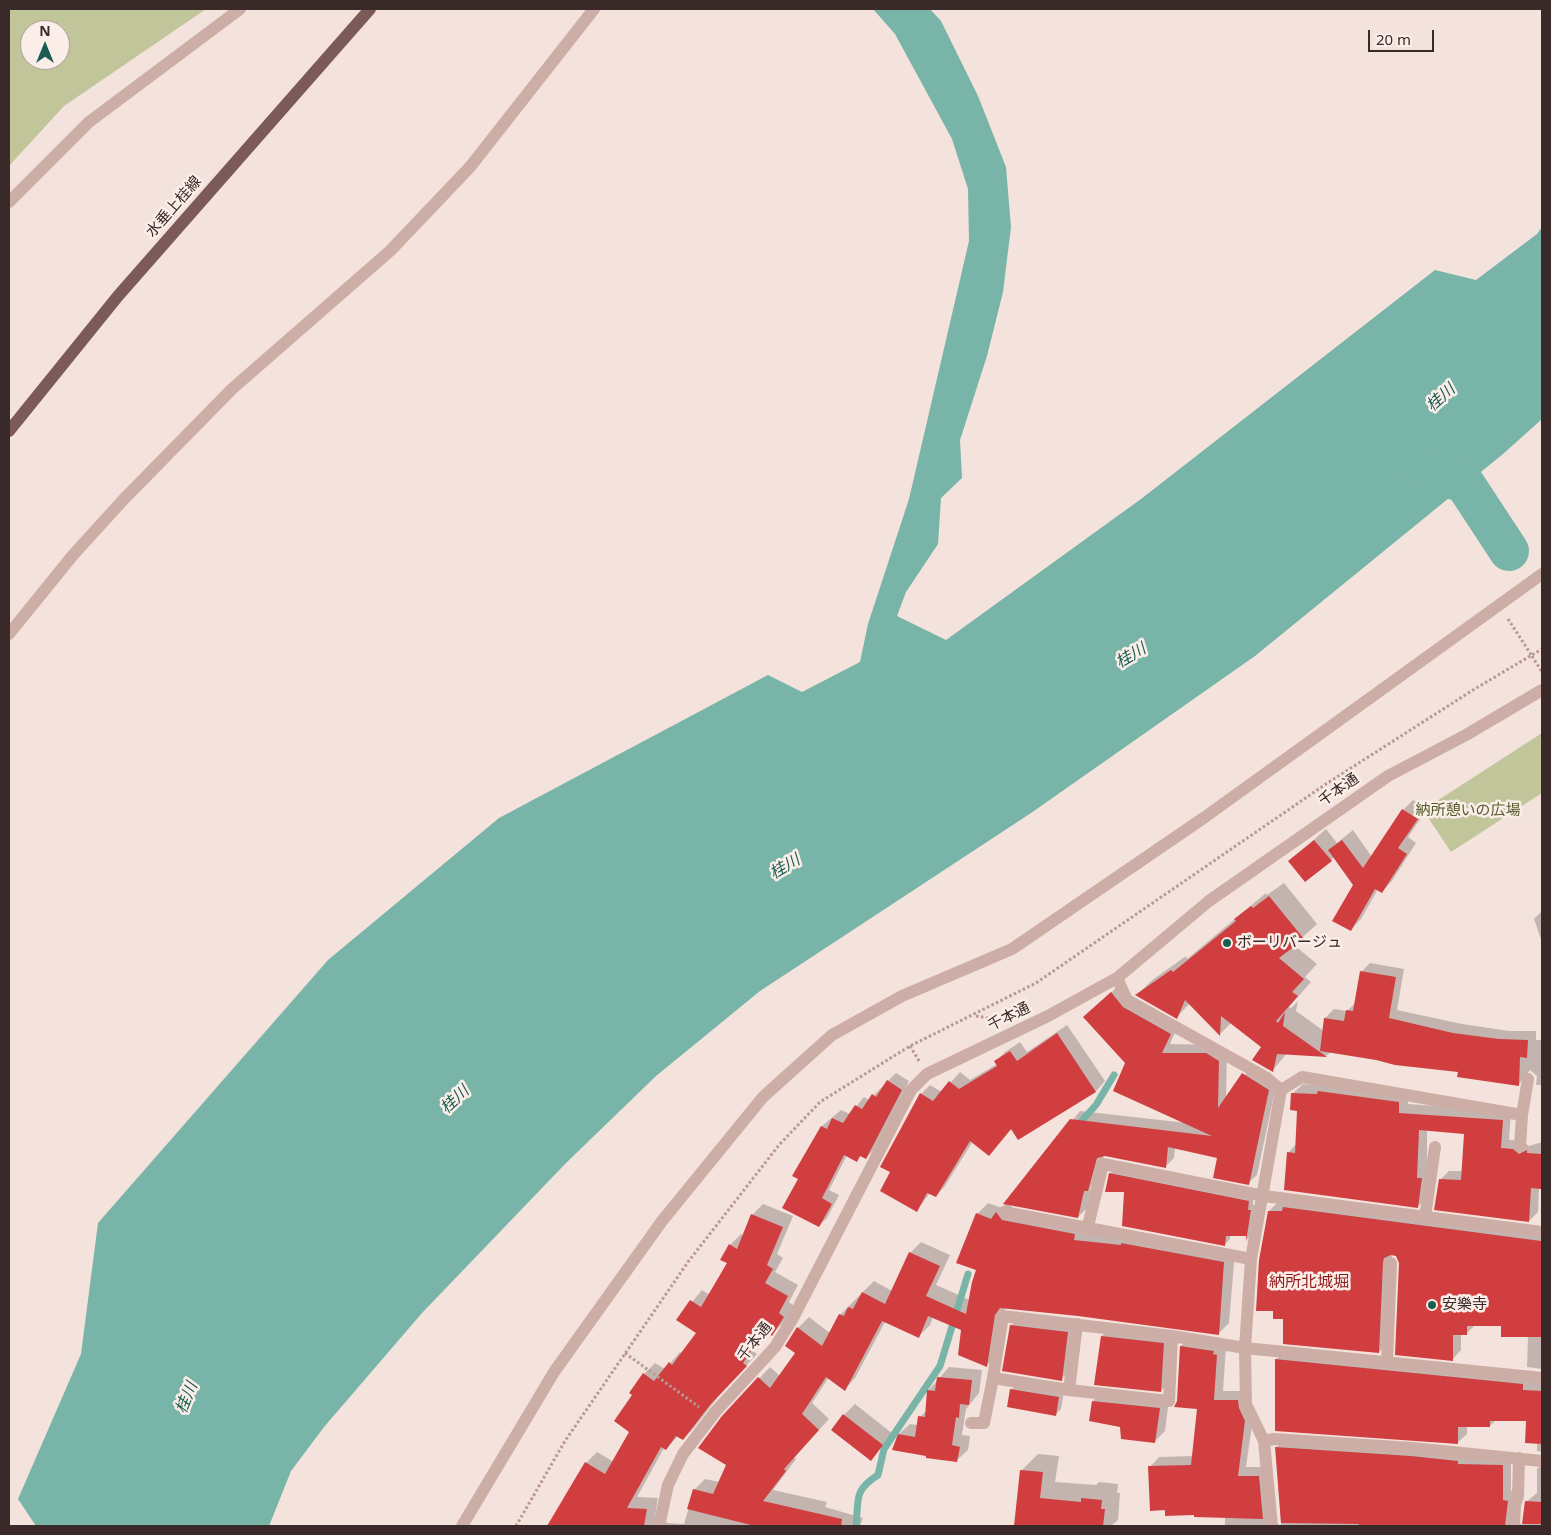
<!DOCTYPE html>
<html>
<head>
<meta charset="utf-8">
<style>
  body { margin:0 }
  #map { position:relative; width:1551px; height:1535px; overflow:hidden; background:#f4e2dc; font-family:"Noto Sans",sans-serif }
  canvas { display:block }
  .frame { position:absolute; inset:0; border:10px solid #392928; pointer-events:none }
  .north { position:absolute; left:20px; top:20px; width:50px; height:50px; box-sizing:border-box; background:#fbeee9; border:1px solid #ad9f9c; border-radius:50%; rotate:0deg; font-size:14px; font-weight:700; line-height:20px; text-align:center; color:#392928 }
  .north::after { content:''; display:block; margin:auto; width:18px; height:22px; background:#195e51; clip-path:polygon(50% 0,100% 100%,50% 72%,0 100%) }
  .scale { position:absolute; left:1368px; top:30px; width:66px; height:22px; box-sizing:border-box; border:2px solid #392928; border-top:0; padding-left:6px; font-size:15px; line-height:18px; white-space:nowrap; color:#392928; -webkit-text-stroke:4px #fbeee9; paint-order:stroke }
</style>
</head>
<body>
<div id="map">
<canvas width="1551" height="1535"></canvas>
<div class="frame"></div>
<div class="north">N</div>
<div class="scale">20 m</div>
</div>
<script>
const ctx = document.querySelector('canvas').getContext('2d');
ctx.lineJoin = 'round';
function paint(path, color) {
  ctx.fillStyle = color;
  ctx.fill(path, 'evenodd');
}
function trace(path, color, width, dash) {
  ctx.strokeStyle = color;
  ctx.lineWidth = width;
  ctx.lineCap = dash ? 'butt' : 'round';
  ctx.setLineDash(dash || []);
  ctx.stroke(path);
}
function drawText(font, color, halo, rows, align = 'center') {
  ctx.font = font + ' "Noto Sans","Noto Sans JP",sans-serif';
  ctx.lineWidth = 5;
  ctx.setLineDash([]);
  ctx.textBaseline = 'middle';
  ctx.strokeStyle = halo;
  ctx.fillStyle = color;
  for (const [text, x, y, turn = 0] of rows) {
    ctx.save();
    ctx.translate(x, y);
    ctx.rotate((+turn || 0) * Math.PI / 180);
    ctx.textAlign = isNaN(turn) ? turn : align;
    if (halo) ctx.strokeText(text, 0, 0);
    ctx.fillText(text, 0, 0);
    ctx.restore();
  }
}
paint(new Path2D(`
  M9 9H206L64 106 9 166ZM30 30H60V60H30Z
  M1542 733V793L1451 852 1423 810Z`), '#c1c59a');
paint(new Path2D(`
  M873 9H930L941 21 978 96 1006 167 1011 227 1003 292 987 356 960 440 962 478 941 498 938 544 906 592 897 616 946 640 1141 499 1435 270 1476 280 1537 234 1542 227V419L1503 454 1255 656 1031 813 760 991 656 1076 566 1163 422 1313 324 1427 291 1471 269 1526H36L18 1499 81 1354 98 1223 328 960 499 818 768 675 802 692 860 662 868 624 909 499 969 241 968 189 952 139 895 34Z`), '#78b4a7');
paint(new Path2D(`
  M1413 800 1427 809 1408 837 1416 843 1392 881 1382 891 1378 889 1361 919 1350 930 1355 885 1334 857 1331 860 1290 861 1326 829 1337 843 1353 830 1372 857 1403 810Z
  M1284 883 1317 924 1294 945 1317 964 1305 977 1311 982 1289 1007 1291 1008 1298 1001 1296 1011 1324 1031 1325 1018 1334 1009 1347 1011 1356 1002 1361 972 1370 963 1404 969 1397 1010 1462 1024 1509 1031H1536V1040H1542V1085H1536L1537 1076 1530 1070 1518 1085 1459 1071 1331 1052 1326 1056 1287 1053 1272 1071 1263 1047 1231 1023 1220 1034 1190 1003 1177 1017 1137 995 1151 981 1186 956 1187 959 1266 893 1267 895Z
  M1542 911V942L1534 919Z
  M1120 984 1132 999 1178 1025 1170 1044 1215 1045 1227 1052 1226 1099 1252 1066 1277 1081 1257 1175 1248 1183 1218 1157 1175 1147 1174 1158 1165 1167 1104 1155 1096 1181 1091 1186 1087 1208 1078 1217 1009 1204 1014 1209 1235 1251 1229 1323 1218 1334 1079 1315 1005 1308 997 1355 986 1366 962 1329 933 1317 930 1325 919 1336 885 1322 855 1378 845 1389 829 1377 812 1403 829 1419 794 1457 796 1459 773 1490 827 1502 825 1507 863 1518 860 1526H552L553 1519 586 1463 597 1452 614 1462 631 1432 634 1395 631 1393 644 1374 655 1363 665 1369 680 1352 683 1354 698 1333 678 1319 702 1290 710 1295 728 1263 730 1245 741 1234 744 1236 752 1215 763 1204 793 1216 777 1254 783 1258 775 1272 798 1285 789 1302 794 1306 783 1323 772 1334 767 1330 753 1351 757 1354 721 1393 694 1428 683 1439 678 1436 666 1449 664 1448 637 1497 658 1498 655 1517 668 1523 684 1524 694 1490 705 1479 719 1482 728 1464 723 1417 770 1367 780 1376 797 1353 798 1328 809 1317 830 1333 840 1315 874 1281 892 1291 910 1253 921 1242 950 1255 936 1285 970 1300 978 1270 977 1214 988 1203 1002 1208 1080 1111 1187 1123 1126 1062 1094 1009Z
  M1067 1025 1105 1081 1096 1091 1018 1138 1012 1128 989 1155 973 1141 945 1186 936 1196 930 1193 917 1210 892 1171 921 1094 930 1085 942 1092 960 1072 970 1080 997 1064 996 1061 1005 1052 1020 1042 1027 1052Z
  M896 1073 909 1081 874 1150 866 1158 861 1155 856 1160 847 1155 829 1190 839 1195 827 1218 819 1226 799 1179 794 1176 822 1126 841 1110 850 1114 864 1097 869 1100Z
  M1303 1084 1407 1093 1408 1104 1511 1111 1509 1140 1522 1141 1529 1146 1542 1142V1185L1539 1187 1538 1212 1529 1221 1440 1180 1449 1171H1463L1465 1133 1427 1130V1197L1418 1206 1288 1153 1296 1144 1298 1110 1292 1094Z
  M1115 1169 1253 1196V1205H1256L1251 1235 1247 1239V1235H1230V1239L1225 1244 1125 1191 1110 1174Z
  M1278 1202 1542 1232V1369L1527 1367 1528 1336 1502 1325H1475L1466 1334 1461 1333V1350L1452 1360 1399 1258 1392 1253 1388 1343 1379 1352 1284 1318 1269 1211Z
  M1016 1320 1072 1327 1066 1374 1061 1379 1011 1326Z
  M1107 1331 1168 1338 1166 1385 1161 1391 1102 1336Z
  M1190 1337 1226 1346 1223 1391H1247L1254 1411 1246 1467H1268L1273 1517 1279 1525 1281 1524 1276 1448 1285 1438 1511 1456V1491L1517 1492 1518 1523 1523 1525 1526 1502 1537 1493V1469L1542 1464V1526H1225V1515H1166L1150 1467 1159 1457 1193 1456 1198 1408 1178 1402 1181 1346Z
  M1285 1350 1542 1376V1452L1537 1451V1443L1528 1420H1496L1490 1426H1467V1434L1457 1443 1276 1360Z
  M949 1367 982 1370 979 1393 966 1409 962 1435 970 1436 968 1450 957 1460 928 1455 899 1434 910 1424 918 1425 920 1417 927 1410 928 1391Z
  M1017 1384 1064 1392 1061 1409 1056 1414 1011 1390Z
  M1103 1391 1169 1399 1165 1431 1155 1441 1121 1425 1093 1401Z
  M855 1404 893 1434 870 1460 844 1415Z
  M1038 1454 1059 1456 1055 1482 1096 1485 1099 1482 1118 1484 1117 1493H1120L1118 1520 1111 1526H1016L1021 1471Z`), '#0003');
trace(new Path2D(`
  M1076 1127 1096 1105 1114 1075
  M856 1526C859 1499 853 1491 878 1475L884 1449 940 1366 968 1274`), '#78b4a7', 7);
trace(new Path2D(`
  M1414 464 1465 484 1509 551`), '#78b4a7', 40);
paint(new Path2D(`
  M1402 809 1418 819 1398 848 1407 854 1382 893 1375 889 1351 931 1332 921 1353 885 1328 850 1342 840 1363 868Z
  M1314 840 1332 861 1305 882 1288 861Z
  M1269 896 1304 939 1279 958 1304 979 1292 992 1298 996 1276 1021 1278 1023 1285 1012 1283 1026 1327 1057 1277 1054 1273 1072 1252 1060 1261 1047 1221 1016 1220 1036 1185 1000 1177 1019 1135 995 1171 970 1173 972 1236 921 1234 919 1251 906 1253 908Z
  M1360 971 1396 977 1389 1018 1453 1033 1499 1039 1528 1040 1527 1058 1520 1057 1519 1086 1457 1077 1458 1072 1395 1065 1376 1060 1320 1051 1324 1018 1344 1021 1346 1010 1353 1011Z
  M1111 992 1123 1007 1171 1034 1162 1053H1206L1219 1061 1218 1108 1242 1073 1269 1090 1249 1185 1213 1178 1217 1158 1168 1147 1166 1168 1105 1156 1097 1158 1088 1191H1084L1078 1218 1003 1204 1070 1119 1212 1136 1113 1091 1125 1063 1083 1017Z
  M1057 1033 1096 1092 1018 1140 1011 1129 989 1156 970 1141 936 1197 927 1193 917 1212 880 1191 890 1172 880 1167 920 1093 933 1101 949 1081 959 1089 997 1066 994 1061 1010 1051 1017 1061Z
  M887 1080 902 1090 866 1159 860 1156 857 1162 844 1155 822 1198 832 1204 819 1227 782 1208 798 1179 792 1176 821 1126 827 1129 832 1118 843 1123 855 1105 862 1109 872 1094 876 1097Z
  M1318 1091 1399 1102V1113L1503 1120 1501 1148 1513 1149 1519 1154 1527 1150V1153L1542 1154 1541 1189 1531 1188 1529 1222 1434 1210 1439 1179 1461 1180 1464 1134 1419 1130 1417 1178H1422L1418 1208 1284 1190 1287 1152 1295 1153 1297 1111 1290 1110 1291 1093 1317 1094Z
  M1109 1173 1249 1201 1248 1210H1251L1246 1242V1236H1226L1225 1246 1122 1226 1124 1192H1105Z
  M1283 1207 1541 1241 1542 1337H1501V1326H1467V1335H1453V1361L1395 1355 1399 1263 1396 1256 1391 1255 1384 1258 1383 1263 1379 1353 1283 1344V1319H1273V1311H1256L1259 1260 1268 1211H1282Z
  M996 1212 1002 1220 1075 1234 1074 1240 1121 1245V1243L1224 1262 1219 1335 1078 1316 1000 1308 995 1315 987 1367 958 1355 961 1330 928 1316 919 1338 882 1321 845 1391 826 1377 802 1414 819 1430 784 1469 786 1471 763 1501 842 1519 841 1526H755L687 1509 693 1489 713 1494 726 1465 698 1448 722 1416 758 1377 770 1388 795 1353 785 1346 797 1327 822 1346 839 1314 844 1316 848 1307 853 1309 862 1292 885 1304 909 1252 940 1266 926 1296 966 1314 972 1282 976 1270 956 1263 976 1213 991 1219Z
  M751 1214 783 1227 767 1265 773 1269 765 1283 788 1296 779 1313 784 1317 772 1336 765 1330 743 1363 747 1366 710 1405 683 1440 676 1436 666 1450 661 1447 627 1508 647 1509 644 1526H547L585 1462 605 1474 629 1432 614 1421 632 1395 629 1393 643 1373 654 1381 669 1362 672 1365 696 1333 676 1320 690 1300 701 1307 727 1263 720 1260 729 1244 737 1249Z
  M1010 1325 1068 1332 1062 1381 1002 1371Z
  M1101 1336 1164 1343 1161 1392 1094 1385Z
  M1180 1346 1214 1351 1213 1354 1217 1355 1214 1400H1238L1239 1408 1245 1421 1238 1476H1259L1263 1519 1194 1517V1515L1165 1516V1510L1150 1511 1148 1466 1191 1465 1197 1409 1174 1407 1177 1401Z
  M1275 1359 1523 1384V1390L1542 1391V1444L1525 1443 1526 1421H1490V1427H1458V1444L1275 1431Z
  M937 1377 972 1380 969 1405 960 1404 959 1418 956 1417 952 1445 960 1447 957 1462 926 1458V1456L892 1450 898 1434 915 1437 918 1416 925 1417 927 1390 935 1391Z
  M1010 1389 1059 1397 1056 1416 1007 1407Z
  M1092 1401 1160 1408 1155 1443 1121 1439 1120 1427 1089 1421Z
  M843 1414 883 1445 871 1461 831 1430Z
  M1275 1447 1411 1456 1458 1461V1464L1503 1465V1500L1508 1501 1505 1526H1359V1524L1281 1523Z
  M1020 1470 1043 1472 1040 1498 1081 1502V1498L1102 1500 1101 1509H1105L1103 1526H1014Z
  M1525 1501 1542 1502V1524H1522Z`), '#d03e40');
trace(new Path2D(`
  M1508 619 1532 656
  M1532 656 1542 672
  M976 1016 988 1018 1021 1008
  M910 1046 919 1061
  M625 1353 699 1407
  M516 1526 565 1441 688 1262 779 1145 820 1102 910 1046 1036 983 1326 784 1473 690 1542 649`), '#b99890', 3, [2.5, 2.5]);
trace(new Path2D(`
  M9 202 89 122 240 9
  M9 634 73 555 124 499 232 389 390 251 470 167 594 9
  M1117 978 1127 1000 1267 1078 1281 1090 1251 1259 1245 1348 1246 1404 1264 1441 1272 1526
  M1281 1090 1302 1077 1522 1115
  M1520 1146 1522 1115 1528 1079
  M1004 1212 1251 1259
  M1425 1217 1435 1147
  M1087 1230 1103 1164 1264 1196 1542 1232
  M1172 1336 1169 1401 1069 1390 993 1378 1003 1316 1172 1336 1245 1348 1542 1378
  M1387 1362 1391 1263
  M1069 1390 1077 1324
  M971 1423H984L993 1378
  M1264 1441 1274 1439 1412 1448 1542 1461
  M462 1526 554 1372 662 1221 763 1097 832 1035 902 996 1012 949 1205 817 1542 574
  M659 1526 668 1485 683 1454 716 1411 775 1347 793 1318 911 1090 927 1074 1048 1016 1117 978 1209 901 1388 776 1466 735 1542 690
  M1514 1526 1515 1505 1518 1496 1519 1458`), '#cdaea6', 12);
trace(new Path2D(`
  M9 431 118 296 370 9`), '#7c5a58', 12);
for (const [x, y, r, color] of [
  [1227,943,5,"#195e51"],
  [1432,1305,5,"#195e51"]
]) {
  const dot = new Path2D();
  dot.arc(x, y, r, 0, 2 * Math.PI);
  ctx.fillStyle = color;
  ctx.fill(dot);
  trace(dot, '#fbeee9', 2);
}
drawText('15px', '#392928', '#fbeee9', [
  ["水垂上桂線",174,207,-49],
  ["千本通",1339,790,-35],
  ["千本通",1009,1017,-26],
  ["千本通",755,1342,-52]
]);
drawText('15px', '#545a29', '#fbeee9', [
  ["納所憩いの広場",1468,811]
]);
drawText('15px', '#392928', '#fbeee9', [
  ["ボーリバージュ",1237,943],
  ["安樂寺",1442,1305]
], 'left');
drawText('italic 16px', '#195e51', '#fbeee9', [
  ["桂川",1441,398,-42],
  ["桂川",1131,656,-31],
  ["桂川",785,867,-31],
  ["桂川",455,1100,-43],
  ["桂川",187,1398,-68]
]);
drawText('16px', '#8f1a1c', '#fbeee9', [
  ["納所北城堀",1309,1282]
]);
</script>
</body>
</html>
